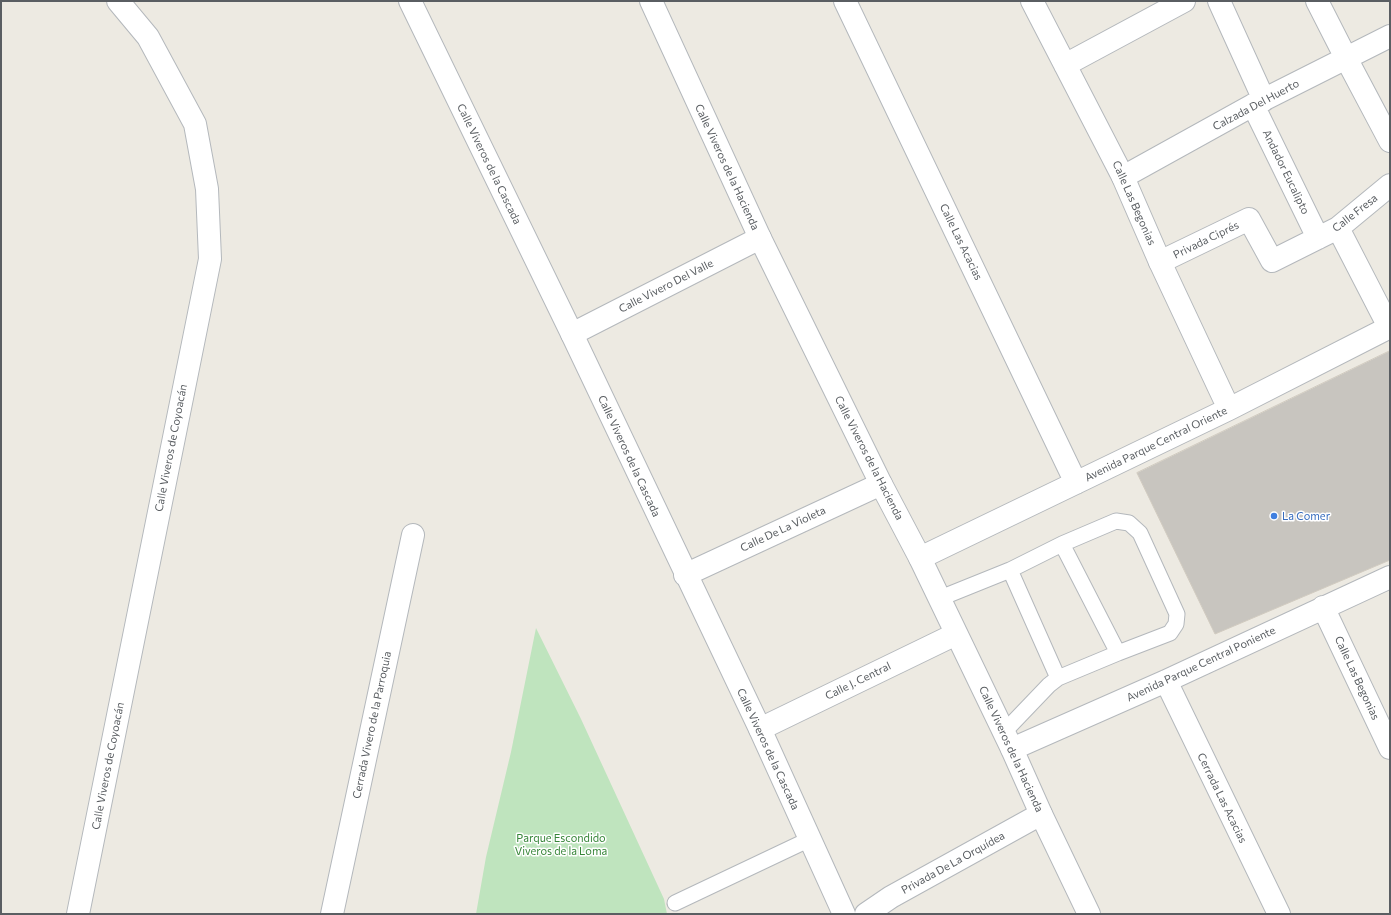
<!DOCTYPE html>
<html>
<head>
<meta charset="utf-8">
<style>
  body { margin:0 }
  #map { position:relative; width:1391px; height:915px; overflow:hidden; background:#edeae2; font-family:Commissioner,sans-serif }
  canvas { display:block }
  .frame { position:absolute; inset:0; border:2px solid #5a5e62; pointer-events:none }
</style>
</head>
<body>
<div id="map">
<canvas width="1391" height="915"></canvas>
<div class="frame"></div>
</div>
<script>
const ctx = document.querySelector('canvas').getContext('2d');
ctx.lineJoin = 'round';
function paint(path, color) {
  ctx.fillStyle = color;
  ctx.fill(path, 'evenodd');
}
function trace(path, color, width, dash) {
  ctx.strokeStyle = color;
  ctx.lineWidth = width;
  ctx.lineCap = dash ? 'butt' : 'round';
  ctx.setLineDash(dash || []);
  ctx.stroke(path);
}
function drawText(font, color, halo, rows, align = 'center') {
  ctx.font = font + ' Commissioner,sans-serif';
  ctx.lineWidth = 3;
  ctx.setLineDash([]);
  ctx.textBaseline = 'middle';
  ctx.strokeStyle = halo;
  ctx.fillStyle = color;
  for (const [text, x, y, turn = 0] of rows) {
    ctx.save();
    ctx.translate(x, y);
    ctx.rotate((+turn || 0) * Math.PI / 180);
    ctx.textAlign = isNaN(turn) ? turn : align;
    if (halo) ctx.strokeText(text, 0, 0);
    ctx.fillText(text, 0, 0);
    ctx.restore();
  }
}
paint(new Path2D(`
  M536 628 581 719 664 899 667 914H476L486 857 511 752Z`), '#bfe4be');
const building = new Path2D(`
  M1390 351V560L1215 634 1137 473Z`);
paint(building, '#c8c5bf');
trace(building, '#d1cbc0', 1);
const service = new Path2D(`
  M1062 544 1118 653
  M1010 570 1058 678
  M938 599 1010 570 1062 544 1116 521 1129 523 1140 533 1177 614 1176 624 1170 633 1118 653 1058 678 1049 685 1004 732
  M675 903 810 839`);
const pedestrian = new Path2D(`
  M1219 1 1264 100
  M1317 1 1346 58 1390 141
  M1253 105 1318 238
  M1123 177 1253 105 1390 36
  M1338 228 1389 327
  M1160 262 1249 219 1272 261 1338 228 1390 185`);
const minor = new Path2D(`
  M845 1 1076 483
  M1032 1 1123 177 1160 262 1229 409
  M1065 65 1184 1
  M572 334 760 238
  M920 558 1229 409 1390 327
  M685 575 881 484
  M1323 607 1390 748
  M1166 681 1279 914
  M760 729 956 634
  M1012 749 1166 681 1390 577
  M78 914 210 259 207 189 195 124 148 37 118 1
  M332 914 413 535
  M866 914 891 897 1041 814`);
const tertiary = new Path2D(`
  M410 1 572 334 760 729 844 914
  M651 1 760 238 881 484 920 558 1012 749 1041 814 1089 914`);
trace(service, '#b4b8bc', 17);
trace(pedestrian, '#b4b8bc', 24);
trace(minor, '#b4b8bc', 24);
trace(tertiary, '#b4b8bc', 24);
trace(service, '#fff', 15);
trace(pedestrian, '#fff', 22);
trace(minor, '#fff', 22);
trace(tertiary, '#fff', 22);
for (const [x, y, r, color] of [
  [1274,516,4,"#3f7fe0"]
]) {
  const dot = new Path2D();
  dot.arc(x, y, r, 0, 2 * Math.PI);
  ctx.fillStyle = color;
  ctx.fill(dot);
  trace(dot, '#fff', 1.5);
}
drawText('11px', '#5a5e62', '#fff', [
  ["Calzada Del Huerto",1256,105,-28],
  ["Calle Viveros de la Cascada",489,164,64],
  ["Calle Viveros de la Hacienda",727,167,65],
  ["Andador Eucalipto",1286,172,64],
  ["Calle Las Begonias",1134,203,66],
  ["Calle Fresa",1355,213,-38],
  ["Privada Ciprés",1206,240,-26],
  ["Calle Las Acacias",961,242,64],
  ["Calle Vivero Del Valle",666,286,-27],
  ["Avenida Parque Central Oriente",1156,444,-26],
  ["Calle Viveros de Coyoacán",171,448,-79],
  ["Calle Viveros de la Cascada",629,456,65],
  ["Calle Viveros de la Hacienda",869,458,63],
  ["Calle De La Violeta",783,529,-25],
  ["Avenida Parque Central Poniente",1201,664,-25],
  ["Calle Las Begonias",1357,678,65],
  ["Calle J. Central",858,681,-26],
  ["Cerrada Vivero de la Parroquia",372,725,-78],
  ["Calle Viveros de la Cascada",768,749,65],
  ["Calle Viveros de la Hacienda",1011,749,65],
  ["Calle Viveros de Coyoacán",108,766,-79],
  ["Cerrada Las Acacias",1222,798,64],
  ["Privada De La Orquídea",953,863,-29]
]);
drawText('11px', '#366cbe', '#fff', [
  ["La Comer",1282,516]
], 'left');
drawText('11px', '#368538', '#fff', [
  ["Parque Escondido",561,838],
  ["Viveros de la Loma",561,851]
]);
</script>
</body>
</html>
